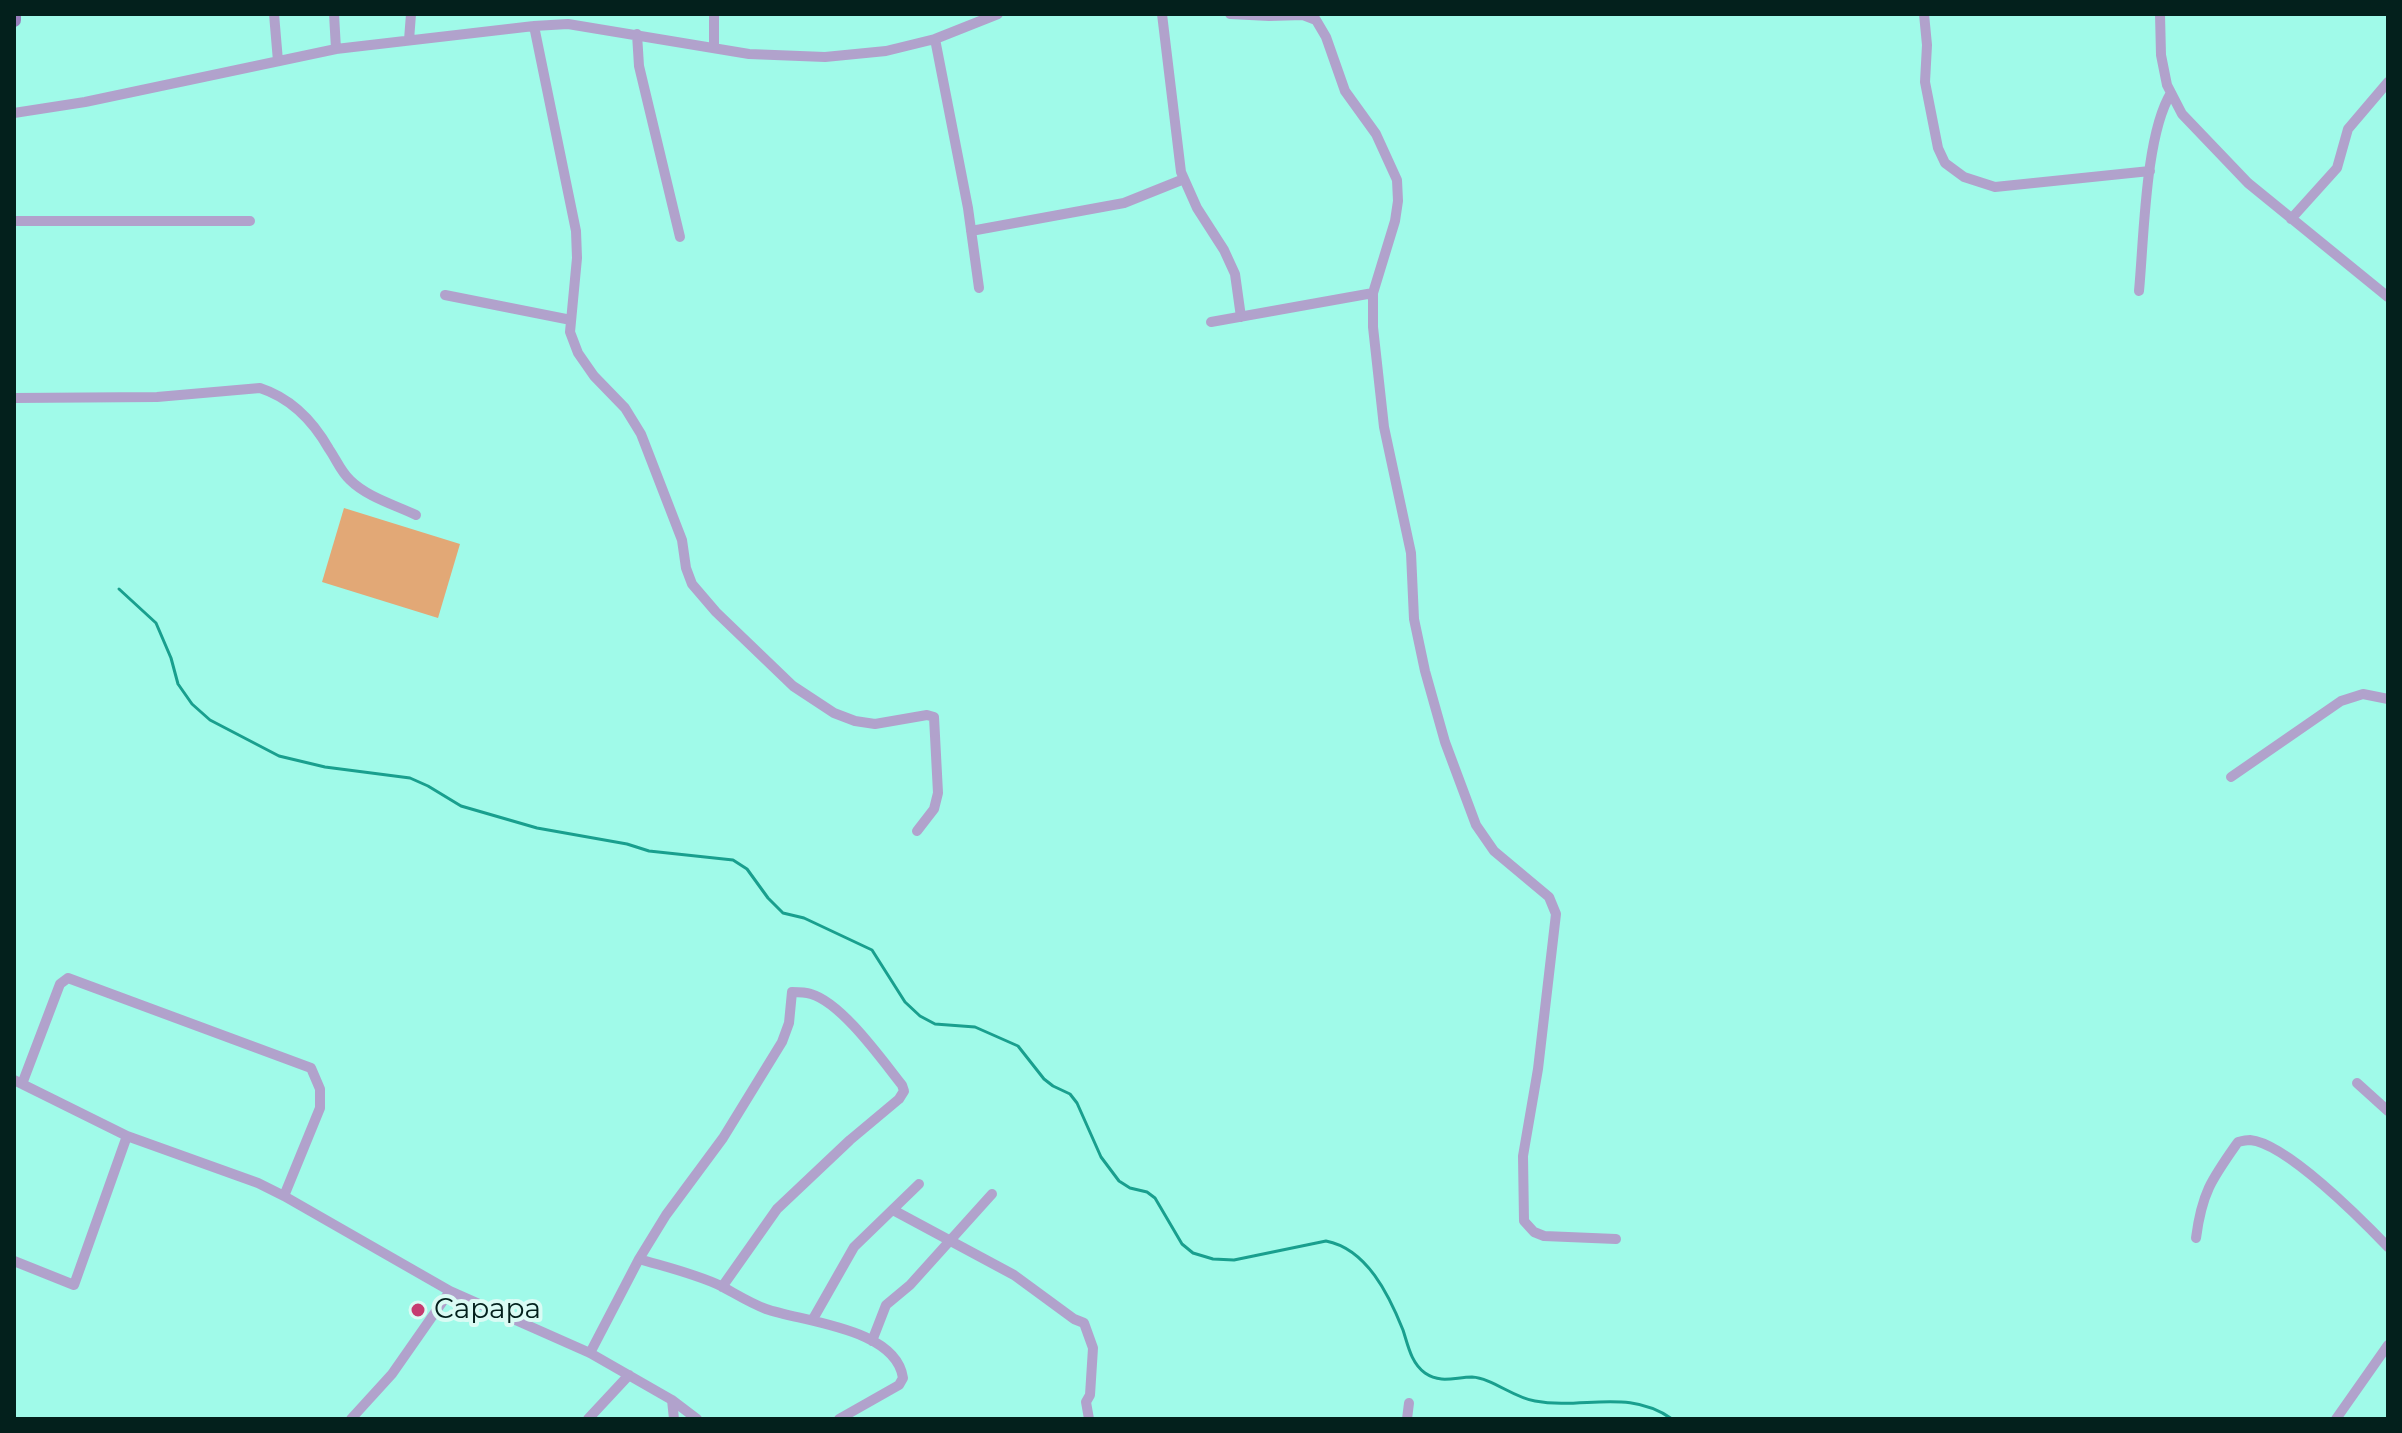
<!DOCTYPE html>
<html>
<head>
<meta charset="utf-8">
<style>
  body { margin:0 }
  #map { position:relative; width:2402px; height:1433px; overflow:hidden; background:#a0fae9; font-family:Montserrat,sans-serif }
  canvas { display:block }
  .frame { position:absolute; inset:0; border:16px solid #03201c; pointer-events:none }
</style>
</head>
<body>
<div id="map">
<canvas width="2402" height="1433"></canvas>
<div class="frame"></div>
</div>
<script>
const ctx = document.querySelector('canvas').getContext('2d');
ctx.lineJoin = 'round';
function paint(path, color) {
  ctx.fillStyle = color;
  ctx.fill(path, 'evenodd');
}
function trace(path, color, width, dash) {
  ctx.strokeStyle = color;
  ctx.lineWidth = width;
  ctx.lineCap = dash ? 'butt' : 'round';
  ctx.setLineDash(dash || []);
  ctx.stroke(path);
}
function drawText(font, color, halo, rows, align = 'center') {
  ctx.font = font + ' Montserrat,sans-serif';
  ctx.lineWidth = 8;
  ctx.setLineDash([]);
  ctx.textBaseline = 'middle';
  ctx.strokeStyle = halo;
  ctx.fillStyle = color;
  for (const [text, x, y, turn = 0] of rows) {
    ctx.save();
    ctx.translate(x, y);
    ctx.rotate((+turn || 0) * Math.PI / 180);
    ctx.textAlign = isNaN(turn) ? turn : align;
    if (halo) ctx.strokeText(text, 0, 0);
    ctx.fillText(text, 0, 0);
    ctx.restore();
  }
}
paint(new Path2D(`
  M344 508 460 544 438 618 322 582Z`), '#e2a876');
trace(new Path2D(`
  M119 589 156 623 171 658 178 684 192 704 210 720 279 756 325 767 410 778 428 786 461 806 537 828 627 844 649 851 733 860 747 869 768 898 783 913 804 918 872 950 905 1002 920 1016 935 1024 975 1027 1018 1046 1044 1079 1053 1086 1070 1094 1077 1103 1101 1157 1119 1181 1130 1188 1147 1192 1155 1198 1182 1244 1193 1253 1213 1259 1234 1260 1326 1241C1367 1249 1389 1295 1403 1330 1408 1345 1411 1363 1425 1373 1441 1384 1455 1377 1472 1377 1492 1378 1514 1398 1535 1401 1583 1410 1628 1388 1672 1419`), '#199f8e', 3);
trace(new Path2D(`
  M274 14 278 61
  M334 14 336 49
  M714 14V47
  M1162 14 1181 172 1197 208 1224 250 1235 274 1241 317
  M1230 14 1269 16 1303 15 1316 20 1326 37 1345 91 1376 134 1397 180 1398 201 1395 221 1373 293V327L1384 427 1411 553 1414 619 1425 671 1445 742 1476 825 1494 851 1549 897 1556 914 1538 1069 1523 1156 1524 1221 1534 1232 1544 1236 1616 1239
  M1924 14 1927 45 1925 82 1938 148 1945 163 1964 177 1995 187 2150 171
  M2160 14 2161 55 2167 85 2182 114 2248 183 2388 297
  M534 26 576 231 577 258 570 332 578 353 594 376 625 408 641 434 682 540 686 568 692 584 716 612 793 686 834 713 855 721 875 724 927 715 934 717 938 793 934 809 917 831
  M637 34 639 66 680 237
  M935 39 968 208 979 288
  M409 40 411 14
  M14 113 85 102 336 49 534 26 568 24 749 54 825 57 886 51 935 39 998 14
  M2291 219 2337 168 2348 129 2388 82
  M14 221H250
  M971 231 1124 203 1184 179
  M2139 291C2144 239 2145 135 2171 93
  M445 295 571 320
  M1211 322 1373 293
  M14 398 157 397 260 388C291 398 313 421 329 449 336 459 341 472 350 480 367 497 395 505 416 515
  M2231 777 2341 701 2363 694 2388 699
  M14 1080 127 1136 258 1183 284 1196 450 1291 590 1353 672 1400 697 1419
  M2357 1083 2388 1111
  M22 1084 60 984 68 978 311 1068 320 1089V1108L284 1196
  M893 1210 1014 1275 1074 1319 1084 1323 1093 1348 1090 1395 1086 1402 1089 1419
  M2196 1238C2202 1192 2212 1179 2238 1142 2242 1141 2246 1140 2250 1140 2286 1143 2362 1220 2388 1247
  M639 1259C666 1267 696 1274 721 1286 736 1294 750 1303 766 1309 803 1322 896 1328 903 1378L899 1385 839 1419
  M14 1261 74 1285 127 1136
  M813 1319 854 1247 919 1184
  M872 1341 886 1305 910 1285 992 1194
  M590 1353 639 1259 666 1215 723 1138 782 1042 789 1023 792 992C798 992 805 992 811 994 842 1003 882 1060 902 1085L904 1091 899 1099 850 1140 777 1209 722 1287
  M672 1400 674 1419
  M351 1419 392 1374 450 1291
  M588 1419 629 1375
  M1407 1419 1409 1403
  M2336 1419 2388 1345`), '#b1a2cc', 10);
trace(new Path2D(`
  M14 20V14`), '#9880bd', 14);
for (const [x, y, r, color] of [
  [418,1310,8,"#c63b70"]
]) {
  const dot = new Path2D();
  dot.arc(x, y, r, 0, 2 * Math.PI);
  ctx.fillStyle = color;
  ctx.fill(dot);
  trace(dot, '#dafbf4', 3);
}
drawText('28px', '#03201c', '#dafbf4', [
  ["Capapa",434,1310]
], 'left');
</script>
</body>
</html>
